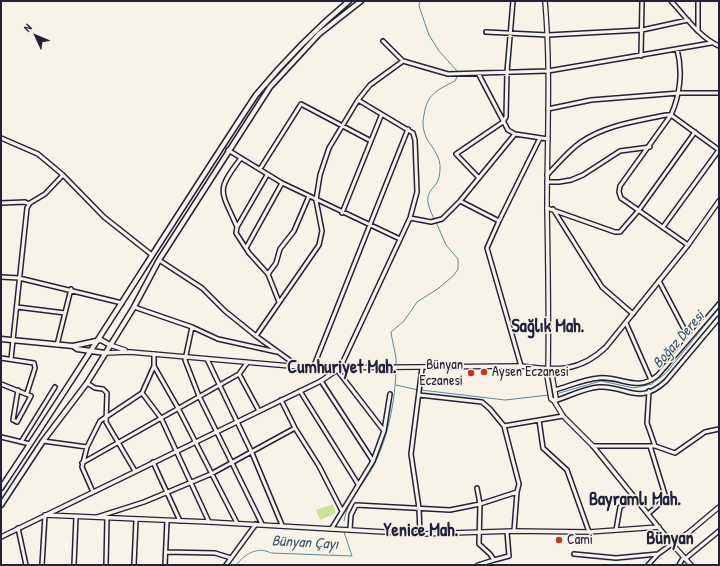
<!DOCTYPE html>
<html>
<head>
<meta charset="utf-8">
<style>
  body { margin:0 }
  #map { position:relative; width:720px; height:566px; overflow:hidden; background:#f7f3e8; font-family:"Patrick Hand",sans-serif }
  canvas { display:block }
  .frame { position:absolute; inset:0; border:2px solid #22223b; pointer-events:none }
  .north { position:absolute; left:16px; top:16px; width:40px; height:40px; -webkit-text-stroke:3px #f7f3e8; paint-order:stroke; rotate:314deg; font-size:11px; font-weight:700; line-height:16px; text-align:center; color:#22223b }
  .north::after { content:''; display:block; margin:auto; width:14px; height:18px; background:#22223b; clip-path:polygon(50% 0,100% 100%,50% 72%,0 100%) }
</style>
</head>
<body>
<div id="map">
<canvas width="720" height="566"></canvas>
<div class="frame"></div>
<div class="north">N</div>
</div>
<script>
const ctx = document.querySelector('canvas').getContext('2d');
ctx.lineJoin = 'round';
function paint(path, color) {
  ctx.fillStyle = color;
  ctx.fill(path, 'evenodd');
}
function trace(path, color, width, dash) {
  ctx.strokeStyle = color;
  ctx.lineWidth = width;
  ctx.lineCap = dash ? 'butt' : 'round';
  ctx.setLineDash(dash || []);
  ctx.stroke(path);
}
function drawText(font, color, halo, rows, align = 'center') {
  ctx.font = font + ' "Patrick Hand",sans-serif';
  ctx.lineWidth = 3;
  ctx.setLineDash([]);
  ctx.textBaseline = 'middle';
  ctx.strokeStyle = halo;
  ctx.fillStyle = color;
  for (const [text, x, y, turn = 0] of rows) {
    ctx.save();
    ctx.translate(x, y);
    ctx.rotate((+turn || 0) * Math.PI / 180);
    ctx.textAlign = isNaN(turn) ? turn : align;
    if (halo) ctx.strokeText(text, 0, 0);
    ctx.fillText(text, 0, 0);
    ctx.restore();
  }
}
paint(new Path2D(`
  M333 504 336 513 320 520 316 510Z`), '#c9e399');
trace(new Path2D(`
  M420 1 419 6 429 35 439 51 458 72
  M434 219C417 184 440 195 440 169 441 157 433 149 427 139 423 131 422 123 424 115 427 94 437 90 455 81L458 75
  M396 385 418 390
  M421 390 505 400 549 395
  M556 394 601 381 634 388 652 384 666 373 719 308
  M344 521C347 500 364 484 373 467 389 437 397 392 396 359 395 350 392 340 391 332L404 321 417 302 439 288 454 275 458 269V259L446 245 436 222
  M236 565C245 554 257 546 271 553L352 556 344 532`), '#59879d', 1);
const minor = new Path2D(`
  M671 1C685 16 700 38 719 46
  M698 1V31
  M486 32 548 35 642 30 688 20
  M383 41 403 61 448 74 548 71 711 43
  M677 49C683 71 680 95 671 115L620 186 619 192 621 198 688 245
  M641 56 642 1
  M478 73 508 130 515 134 548 139
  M548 109 591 100 679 93H719
  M1 138 38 154 63 175
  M228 150 282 183 400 239
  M260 169 301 104 371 141
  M267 175 237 227 236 233 249 253 268 274 279 302
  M547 175C558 164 568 151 581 142 606 125 637 121 666 115H671L719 150
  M479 178 456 154 503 122 506 117 507 72 513 1
  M547 182H559L571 180 583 175 620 151 650 147
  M460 201 499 221
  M1 203 25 202 29 204
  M547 208 615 232H620L639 210 695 132
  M553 209 602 287 633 314
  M342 213 381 116
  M410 218 431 222 442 219 460 201 515 134
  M237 227C221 190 215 192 241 158
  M663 227 719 150
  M246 248 282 183
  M159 260 202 288 225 311 256 336 299 367
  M268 274 276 263 280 249 294 231 309 196
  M1 277 19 278 122 303
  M659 281 689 338
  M17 307 65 313
  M134 307 192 327 218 339 277 352
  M626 323 651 380
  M192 327 185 360 199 396 262 524
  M256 336 319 245 322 231 316 200 320 175 329 148 358 100 370 85 403 61
  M57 345 71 289
  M1 358 34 363 35 368 27 393
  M11 359 27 208 30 203 45 194 63 175 104 217 152 255
  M207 359 252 453 282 525
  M247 363 239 374 259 411
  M154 366 178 408 237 523
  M521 366 487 248 499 221 540 138
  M313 368 408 129
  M340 368 410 218 417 192 415 140 413 133 358 100
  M337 370 384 431
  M321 381 373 461
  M87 383 95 388 103 389 107 393 106 422 135 471
  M1 384 31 396 17 422 13 420 18 390
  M555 390C569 386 585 379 599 378 622 376 637 393 658 375L719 304
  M300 391 358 484
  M649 391 647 423 655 446
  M142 393 161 418 209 522
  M419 395 482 402 490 409 504 426
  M281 400 295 428 319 466 342 511
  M554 401C568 397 584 388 599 387 626 385 638 407 666 381L719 318
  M539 420 543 448 567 470 589 532
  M1 437 30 444
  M43 441 87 447
  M21 442 55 387
  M593 446H655L675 453 705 432 719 429
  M153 462 180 521
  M82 463 239 374
  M477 488 480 504 479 544 490 554 494 560 478 565
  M93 492 82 467 87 447 100 421 142 393 154 366V354
  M648 514 666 498 650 446
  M97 517 144 502 211 474 295 428
  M18 528 26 565
  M332 528 373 461 384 431 390 394
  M350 529 351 515 356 505 450 510 480 504 517 492 519 484 504 426 563 416
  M616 530 620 507 635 498
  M514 531 517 492
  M420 534 419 508 411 454 422 368
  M166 552 215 553 231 558
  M574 554 616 558 658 554 672 544
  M685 559 719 531
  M494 560 509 556 507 532
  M42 565 45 515
  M74 565 76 517
  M106 565 107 518
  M134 565 136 520
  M165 565 167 521
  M226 565 256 524
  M648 565 658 554
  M679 565 683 558`);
const tertiary = new Path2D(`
  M545 1C551 70 547 139 547 208 548 262 549 317 548 372L547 376 551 399 554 401 563 416 593 446 672 544 691 565
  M110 345 125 350
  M105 353 130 352 313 368 521 366C556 370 579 373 606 347L688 245 719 201
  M548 372 552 375 556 398 554 401
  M45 515 209 522 420 534 514 531 589 532 659 527
  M1 537 321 381 340 368
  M672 544 688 533 719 507`);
const secondary = new Path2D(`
  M1 339 73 346 77 349 105 353
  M73 346 101 340 110 345
  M1 488C88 358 170 225 256 95 286 59 313 31 349 1
  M1 505 43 441 87 383 134 307 159 260 270 87 319 34 361 1`);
trace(minor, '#22223b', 6);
trace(tertiary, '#22223b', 6);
trace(secondary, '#22223b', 7);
trace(minor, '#f7f3e8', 3);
trace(tertiary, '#f7f3e8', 3.5);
trace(secondary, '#f7f3e8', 4);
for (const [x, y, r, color] of [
  [484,372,4,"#c8321e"],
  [471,373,4,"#c8321e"],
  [559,540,4,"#c8321e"]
]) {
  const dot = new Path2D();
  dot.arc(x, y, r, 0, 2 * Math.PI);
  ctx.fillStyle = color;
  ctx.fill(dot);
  trace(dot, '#f7f3e8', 1.5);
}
drawText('14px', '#22223b', '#f7f3e8', [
  ["Bünyan",463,365,"right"],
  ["Eczanesi",463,381,"right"],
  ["Aysen Eczanesi",492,372],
  ["Cami",567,540]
], 'left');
drawText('italic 15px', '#3e546c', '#f7f3e8', [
  ["Boğaz Deresi",679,340,-49],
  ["Bünyan Çayı",305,543,3]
]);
drawText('bold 18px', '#22223b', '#f7f3e8', [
  ["Sağlık Mah.",548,327],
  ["Cumhuriyet Mah.",342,368],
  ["Bayramlı Mah.",635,500],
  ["Yenice Mah.",421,531],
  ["Bünyan",670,539]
]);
</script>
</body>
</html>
